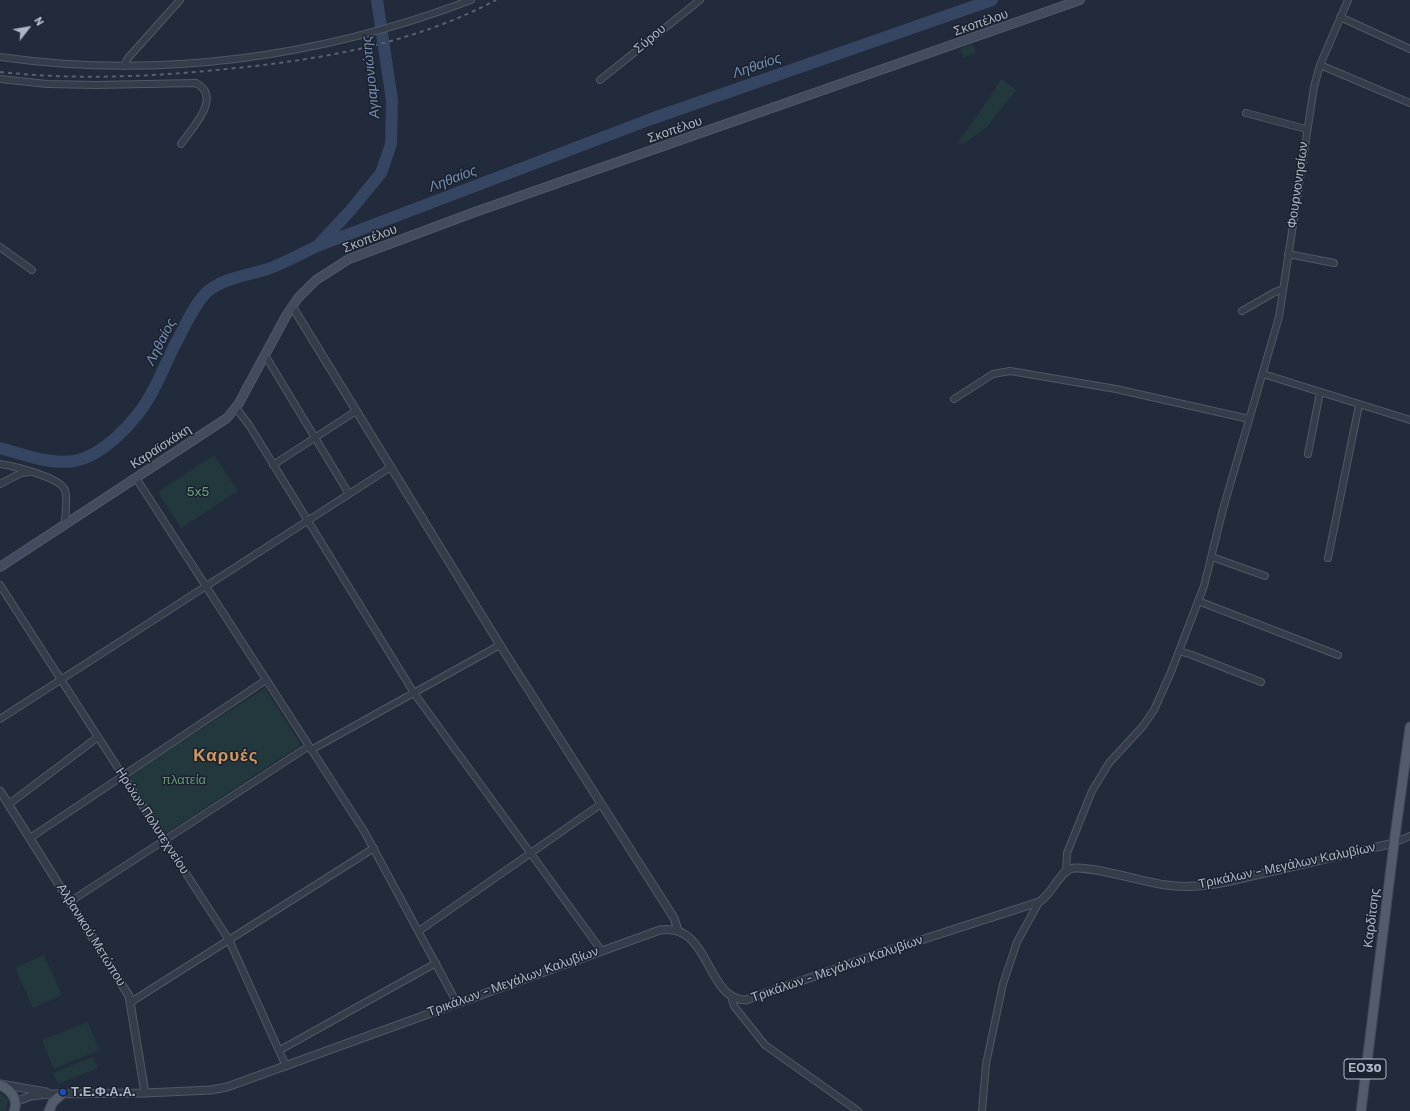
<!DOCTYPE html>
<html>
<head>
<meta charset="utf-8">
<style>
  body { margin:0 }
  #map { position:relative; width:1410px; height:1111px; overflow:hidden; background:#212b3b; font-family:Rubik,sans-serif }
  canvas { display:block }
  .north { position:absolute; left:8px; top:8px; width:40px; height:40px; -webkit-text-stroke:3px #1a2230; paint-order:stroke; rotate:59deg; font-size:11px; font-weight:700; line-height:16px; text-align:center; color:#b0b8c7 }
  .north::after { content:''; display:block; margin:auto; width:14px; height:18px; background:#b0b8c7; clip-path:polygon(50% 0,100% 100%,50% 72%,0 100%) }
</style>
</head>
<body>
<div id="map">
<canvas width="1410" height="1111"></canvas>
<div class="north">N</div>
</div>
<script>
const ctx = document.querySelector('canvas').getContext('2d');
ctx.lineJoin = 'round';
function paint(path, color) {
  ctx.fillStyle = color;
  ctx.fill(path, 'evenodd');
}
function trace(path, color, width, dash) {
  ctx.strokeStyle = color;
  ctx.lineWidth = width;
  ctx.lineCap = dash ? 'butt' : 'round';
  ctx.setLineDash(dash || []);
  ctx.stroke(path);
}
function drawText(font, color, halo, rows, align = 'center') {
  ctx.font = font + ' Rubik,sans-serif';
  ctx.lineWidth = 3;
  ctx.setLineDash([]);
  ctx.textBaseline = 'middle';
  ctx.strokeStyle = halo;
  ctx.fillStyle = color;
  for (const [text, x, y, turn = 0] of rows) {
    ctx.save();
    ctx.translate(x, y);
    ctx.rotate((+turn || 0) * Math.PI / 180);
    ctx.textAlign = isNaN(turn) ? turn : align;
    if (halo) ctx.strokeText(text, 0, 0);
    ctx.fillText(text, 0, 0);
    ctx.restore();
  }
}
paint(new Path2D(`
  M973 44 976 53 963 58 960 49Z
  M1001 79 1016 90 987 127 962 145 958 142 978 115Z
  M214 455 238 491 181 528 158 492Z
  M265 688 301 745 165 834 128 776Z
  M44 955 62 995 33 1008 15 968Z
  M88 1022 99 1050 54 1069 42 1040Z
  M93 1057 98 1068 58 1084 53 1073Z
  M0 1093 4 1095 8 1101 6 1111H0Z`), '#23383c');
trace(new Path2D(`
  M320 243 350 211 381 173 391 144 392 100 377 0
  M0 448C23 454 49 465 74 461 103 456 136 421 150 396 161 377 168 357 178 339 186 324 194 305 206 293 222 278 249 275 268 269 284 263 299 255 315 247L651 119 992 0`), '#354562', 12);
const minor = new Path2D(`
  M1340 17 1410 49
  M0 57C160 80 321 57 471 0
  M1320 65 1410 103
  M124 66 128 58 180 0
  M0 79 47 84 96 85 196 83C223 97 192 128 181 144
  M600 80 700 0
  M1246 113 1306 129
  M0 247 32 270
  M1288 254 1334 263
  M1242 311 1275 292 1283 289
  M265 355 349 494
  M1263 374 1410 420
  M954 399 993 374 1010 371 1116 389 1249 419
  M236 408 249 425 414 693 601 950
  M1308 454 1320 392
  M0 464C13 466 60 477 65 490 68 499 65 514 65 524
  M273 465 356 411
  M136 478 364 831 457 1003
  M0 484 21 473 30 472
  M1212 557 1265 576
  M1328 558 1359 405
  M0 585 229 940 286 1066
  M1198 601 1338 655
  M1179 651 1192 655 1261 682
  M0 719 391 467
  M311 750 500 645
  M9 804 98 737
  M30 838 266 680
  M1394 843 1410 836
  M1066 872 1067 853 1092 791 1109 763 1143 726 1154 710 1171 672 1204 586 1223 509 1279 317 1314 87 1320 65 1348 0
  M71 901 309 746
  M419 931 601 804
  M731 996 734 1006 765 1045 858 1111
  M131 1002 374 848
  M280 1050 436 963
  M982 1111 986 1064 1003 984 1017 942 1039 902`);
const tertiary = new Path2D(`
  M292 306 500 645 674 918 678 930
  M0 791 129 996 145 1093
  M0 1084 46 1092
  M15 1102 31 1096 50 1094 145 1093 211 1090 227 1087 660 930C711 922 705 1000 746 1000L890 950 1039 902C1053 893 1058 874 1070 869 1083 863 1147 883 1166 885 1186 888 1206 886 1226 882L1394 843`);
const secondary = new Path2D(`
  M0 567 227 418 239 403 286 316 298 298 316 280 349 259 475 212 1080 0`);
const primary = new Path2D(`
  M0 1085C10 1089 19 1099 14 1111
  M49 1111 53 1102 62 1094
  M1361 1111 1394 843 1410 727`);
trace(minor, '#505866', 8);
trace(tertiary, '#505866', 9);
trace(secondary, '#505866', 10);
trace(primary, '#3e4654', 11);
trace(minor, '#353d4b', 6);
trace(tertiary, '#353d4b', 7);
trace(secondary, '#434c5e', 8);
trace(primary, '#535c6b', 9);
trace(new Path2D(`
  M0 72C75 80 151 77 226 69 319 60 413 44 496 0`), '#576172', 2, [4, 4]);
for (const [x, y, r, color] of [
  [63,1092,4,"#1a4fb4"]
]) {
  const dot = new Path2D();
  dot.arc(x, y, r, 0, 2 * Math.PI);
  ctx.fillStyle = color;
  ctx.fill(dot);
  trace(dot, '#1a2230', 1.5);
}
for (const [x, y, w] of [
  [1365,1069,42]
]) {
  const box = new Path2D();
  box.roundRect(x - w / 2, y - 10, w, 20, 3);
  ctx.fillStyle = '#1a2230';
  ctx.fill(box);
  trace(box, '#b0b8c7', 1);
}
drawText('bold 12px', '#b0b8c7', null, [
  ["ΕΟ30",1365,1069]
]);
drawText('13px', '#b0b8c7', '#1a2230', [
  ["Σκοπέλου",981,23,-19],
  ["Σύρου",650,39,-40],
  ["Σκοπέλου",675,130,-19],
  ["Φουρνονησίων",1298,185,-82],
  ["Σκοπέλου",370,239,-21],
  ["Καραϊσκάκη",161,447,-33],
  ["Ηρώων Πολυτεχνείου",152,821,57],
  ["Τρικάλων - Μεγάλων Καλυβίων",1287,866,-12],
  ["Καρδίτσης",1372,918,-83],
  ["Αλβανικού Μετώπου",91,935,58],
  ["Τρικάλων - Μεγάλων Καλυβίων",837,969,-19],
  ["Τρικάλων - Μεγάλων Καλυβίων",513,982,-20]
]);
drawText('13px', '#669874', '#1a2230', [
  ["5x5",198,492],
  ["πλατεία",184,780]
]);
drawText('bold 13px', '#b0b8c7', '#1a2230', [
  ["Τ.Ε.Φ.Α.Α.",71,1092]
], 'left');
drawText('italic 14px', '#778db0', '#1a2230', [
  ["Ληθαίος",757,66,-19],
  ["Αγιαμονιώτης",371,77,-96],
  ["Ληθαίος",453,179,-21],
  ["Ληθαίος",161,342,-63]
]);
ctx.letterSpacing = '1px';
drawText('bold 17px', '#d6975c', '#1a2230', [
  ["Καρυές",226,756]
]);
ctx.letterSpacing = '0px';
</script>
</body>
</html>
